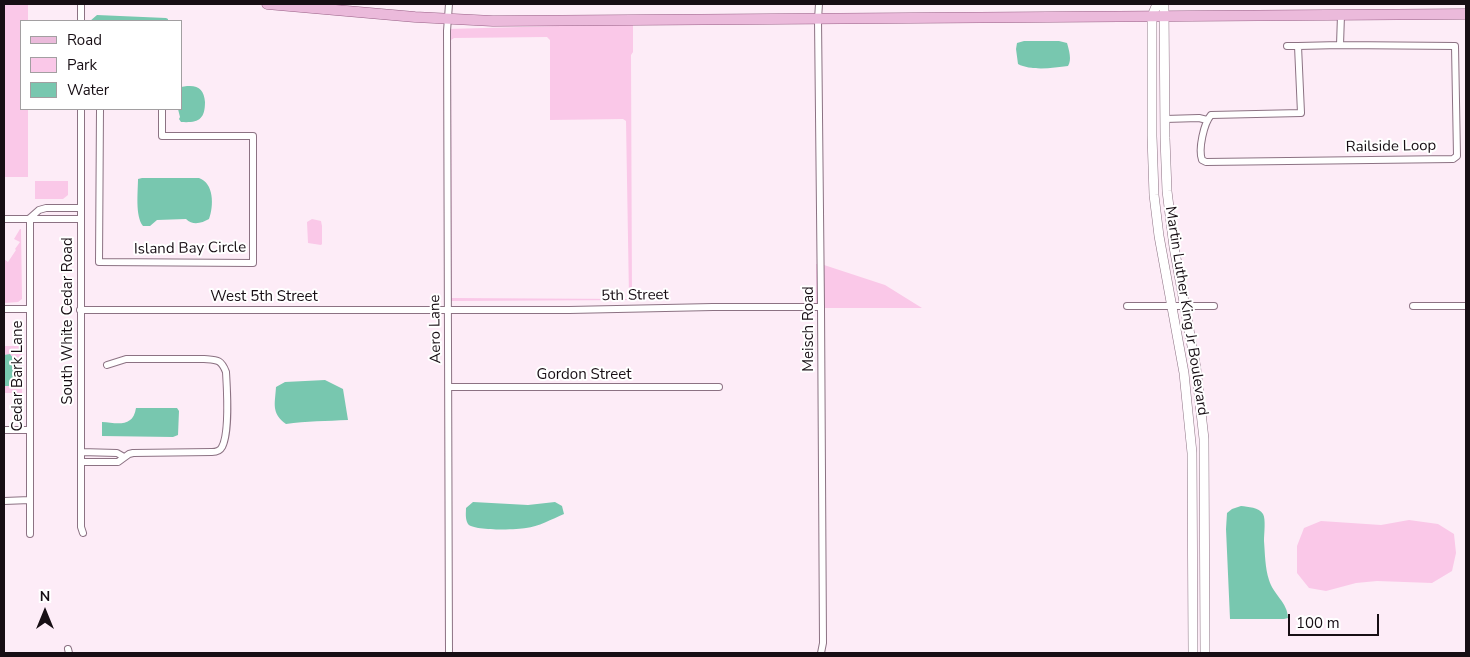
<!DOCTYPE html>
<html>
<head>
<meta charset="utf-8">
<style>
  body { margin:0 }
  #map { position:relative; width:1470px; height:657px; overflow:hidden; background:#fdecf7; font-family:"Nunito Sans",sans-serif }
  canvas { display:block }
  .frame { position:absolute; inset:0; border:5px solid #170e14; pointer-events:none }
  .legend { position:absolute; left:20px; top:20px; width:162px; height:90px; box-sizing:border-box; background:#fff; border:1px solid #a29fa1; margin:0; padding:6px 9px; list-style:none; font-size:15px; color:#170e14 }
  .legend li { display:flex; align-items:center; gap:10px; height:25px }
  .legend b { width:25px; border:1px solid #a29fa1 }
  .north { position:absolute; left:20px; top:587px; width:50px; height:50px; -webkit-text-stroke:4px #fff; paint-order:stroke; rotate:0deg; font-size:14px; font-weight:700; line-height:20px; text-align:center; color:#170e14 }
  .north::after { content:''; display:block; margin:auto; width:18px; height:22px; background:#170e14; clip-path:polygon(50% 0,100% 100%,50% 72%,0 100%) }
  .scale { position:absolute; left:1288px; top:614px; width:91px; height:22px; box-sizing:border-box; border:2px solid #170e14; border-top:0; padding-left:6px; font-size:15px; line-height:18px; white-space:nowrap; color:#170e14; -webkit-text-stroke:4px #fff; paint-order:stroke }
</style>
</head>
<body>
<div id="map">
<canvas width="1470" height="657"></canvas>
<div class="frame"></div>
<ul class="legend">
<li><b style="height:6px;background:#ebbadb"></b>Road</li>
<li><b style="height:14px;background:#fac8e8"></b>Park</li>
<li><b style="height:14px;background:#78c7af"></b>Water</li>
</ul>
<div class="north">N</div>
<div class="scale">100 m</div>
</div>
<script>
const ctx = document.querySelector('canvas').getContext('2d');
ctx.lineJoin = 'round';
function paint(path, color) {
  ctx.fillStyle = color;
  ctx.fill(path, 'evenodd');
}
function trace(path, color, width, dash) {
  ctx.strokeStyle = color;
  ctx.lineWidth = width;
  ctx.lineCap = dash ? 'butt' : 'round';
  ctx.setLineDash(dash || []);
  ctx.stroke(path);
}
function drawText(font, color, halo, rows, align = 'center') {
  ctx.font = font + ' "Nunito Sans",sans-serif';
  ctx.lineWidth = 4;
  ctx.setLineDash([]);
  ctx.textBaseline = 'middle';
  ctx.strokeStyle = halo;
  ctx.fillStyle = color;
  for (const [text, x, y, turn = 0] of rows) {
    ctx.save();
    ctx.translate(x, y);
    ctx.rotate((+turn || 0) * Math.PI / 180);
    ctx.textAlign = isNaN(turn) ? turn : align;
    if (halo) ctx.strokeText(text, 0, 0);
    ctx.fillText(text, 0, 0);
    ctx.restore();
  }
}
paint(new Path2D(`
  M4 4H28V21H21V109H28V177H4Z
  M633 24V52L631 55 632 300 450 301 447 29ZM547 37 550 40V120L623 119 626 121 629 297 627 299 452 298 451 40 454 38Z
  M35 181H68V195L63 199H35Z
  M312 219 321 221 322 226V244L321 245 308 243 307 222Z
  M20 229H21L22 299 18 302 4 303V259L8 262 16 250 15 249 20 242 14 239Z
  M816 264H821L885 285 922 308H816Z
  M4 346H22V393H4Z
  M1409 520 1438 524 1454 534 1456 553 1452 571 1432 583 1377 581 1356 583 1326 591 1309 588 1297 573V546L1304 528 1321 521 1381 525Z`), '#fac8e8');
paint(new Path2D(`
  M97 15 166 18 168 19V21H90Z
  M1024 41H1059L1067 43C1069 50 1072 60 1068 66 1053 68 1031 71 1018 64L1016 49 1017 43Z
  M187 86C199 85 204 90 205 102 205 120 198 123 181 122L179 119 180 117 178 109H181V87Z
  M142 178H199C214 183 214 206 209 219 202 223 193 226 186 219L157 220 150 226H143C135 216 138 192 138 179Z
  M10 354 13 358V383L12 386H4V355Z
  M325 380 343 389 348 420C327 421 306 421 286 424 271 413 275 404 276 387L285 382Z
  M136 408H177L179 411 178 435 173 437 102 436V422C117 423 133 428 136 408Z
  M473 502 528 505 555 502 562 506 564 514C552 519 538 527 526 528 516 530 473 531 468 524 465 519 466 513 466 508Z
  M1241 506C1248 507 1259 507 1263 514 1266 519 1264 534 1264 541 1265 553 1265 568 1269 580 1273 594 1288 603 1288 618L1284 619H1230L1226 529 1227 513 1232 509Z`), '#78c7af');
const street = new Path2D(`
  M819 4 818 19 821 307 823 643 821 653
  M81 21V4
  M1340 45 1298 46 1301 113 1211 115C1204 123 1198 149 1202 160L1206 162 1453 159 1457 156 1455 46 1340 45 1341 15
  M1287 46H1298
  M81 109V527L83 533
  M100 109 99 262 253 263V136H162V109
  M1165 119 1199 118 1207 120
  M30 218V534
  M30 218 39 210 46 208H80
  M4 219H80
  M1127 306H1214
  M1413 306H1466
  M4 309H30
  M80 310H569L713 307H821
  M449 387H719
  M4 430H30
  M81 452 117 453 124 457
  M81 462H118L129 454 133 453 212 452C216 452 220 451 222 447 230 432 227 389 226 372 221 359 217 360 204 359H126L107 365
  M4 501 30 500
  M68 649 69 653
  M449 653 447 31 449 4`);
const secondary = new Path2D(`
  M1157 4 1152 16V136L1154 195 1159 236 1184 373 1192 453 1193 653
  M1164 4 1165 138 1167 191 1174 247 1196 368 1204 439 1205 653`);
const primary = new Path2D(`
  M267 4 415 17 493 21 1466 14`);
trace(street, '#8c7283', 8);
trace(secondary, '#8c7283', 10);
trace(primary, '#986086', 11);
trace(street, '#fff', 6);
trace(secondary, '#fff', 9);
trace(primary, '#ebbadb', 10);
drawText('15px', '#170e14', '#fff', [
  ["Railside Loop",1391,147,-1],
  ["Island Bay Circle",190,249,-1],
  ["5th Street",635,296,-1],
  ["West 5th Street",264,297],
  ["Martin Luther King Jr Boulevard",1186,311,81],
  ["South White Cedar Road",68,321,-90],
  ["Aero Lane",436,329,-91],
  ["Meisch Road",809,329,-90],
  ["Gordon Street",584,375],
  ["Cedar Bark Lane",18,376,-90]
]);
</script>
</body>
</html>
